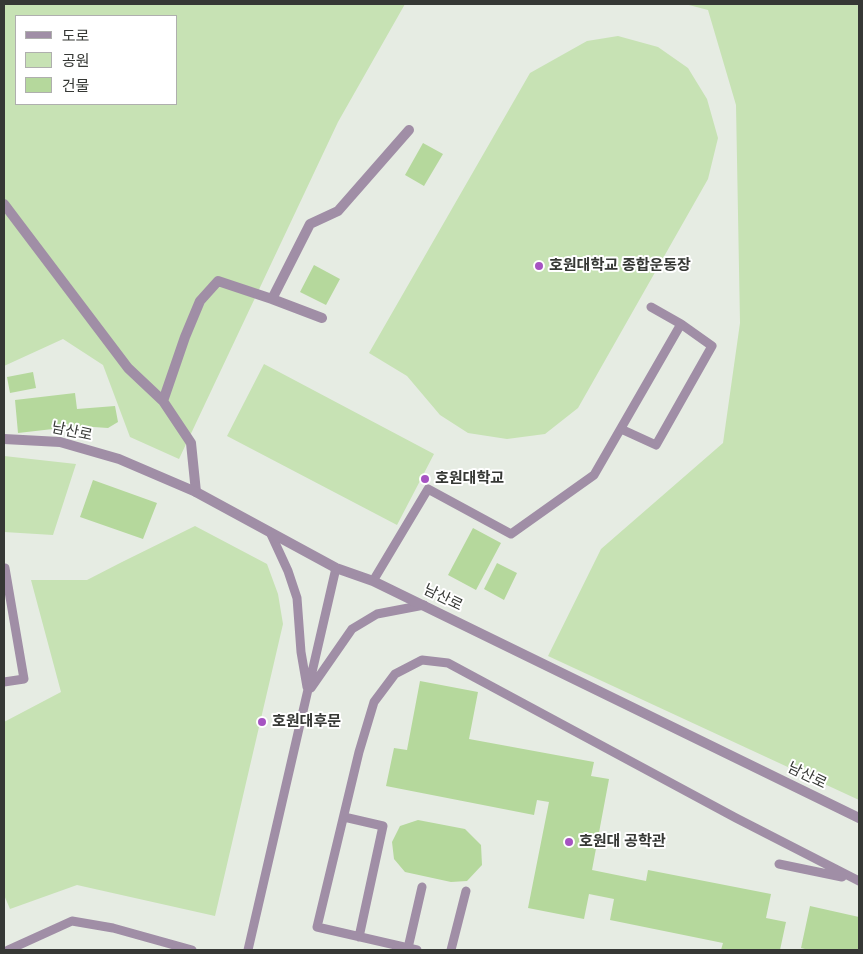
<!DOCTYPE html>
<html>
<head>
<meta charset="utf-8">
<style>
  body { margin:0 }
  #map { position:relative; width:863px; height:954px; overflow:hidden; background:#e6ece3; font-family:"Open Sans","Noto Sans KR",sans-serif }
  canvas { display:block }
  .frame { position:absolute; inset:0; border:5px solid #363835; pointer-events:none }
  .legend { position:absolute; left:15px; top:15px; width:162px; height:90px; box-sizing:border-box; background:#fff; border:1px solid #afafae; margin:0; padding:6px 9px; list-style:none; font-size:15px; color:#363835 }
  .legend li { display:flex; align-items:center; gap:10px; height:25px }
  .legend b { width:25px; border:1px solid #afafae }
</style>
</head>
<body>
<div id="map">
<canvas width="863" height="954"></canvas>
<div class="frame"></div>
<ul class="legend">
<li><b style="height:6px;background:#a08ea6"></b>도로</li>
<li><b style="height:14px;background:#c7e2b4"></b>공원</li>
<li><b style="height:14px;background:#b5d89c"></b>건물</li>
</ul>
</div>
<script>
const ctx = document.querySelector('canvas').getContext('2d');
ctx.lineJoin = 'round';
function paint(path, color) {
  ctx.fillStyle = color;
  ctx.fill(path, 'evenodd');
}
function trace(path, color, width, dash) {
  ctx.strokeStyle = color;
  ctx.lineWidth = width;
  ctx.lineCap = dash ? 'butt' : 'round';
  ctx.setLineDash(dash || []);
  ctx.stroke(path);
}
function drawText(font, color, halo, rows, align = 'center') {
  ctx.font = font + ' "Open Sans","Noto Sans KR",sans-serif';
  ctx.lineWidth = 4;
  ctx.setLineDash([]);
  ctx.textBaseline = 'middle';
  ctx.strokeStyle = halo;
  ctx.fillStyle = color;
  for (const [text, x, y, turn = 0] of rows) {
    ctx.save();
    ctx.translate(x, y);
    ctx.rotate((+turn || 0) * Math.PI / 180);
    ctx.textAlign = isNaN(turn) ? turn : align;
    if (halo) ctx.strokeText(text, 0, 0);
    ctx.fillText(text, 0, 0);
    ctx.restore();
  }
}
paint(new Path2D(`
  M4 4H405L338 122 179 459 130 437 103 365 63 339 4 366ZM16 16H176V104H16Z
  M685 4H859V800L548 656 601 549 723 443 740 323 736 105 708 10Z
  M618 36 658 47 688 68 707 99 718 138 708 179 578 408 545 434 507 439 468 433 440 415 407 376 369 353 530 73 587 41Z
  M264 364 434 454 397 525 227 436Z
  M4 456 76 464 53 535 4 532Z
  M195 526 267 564 278 594 283 624 215 916 77 885 10 909 4 895V722L61 692 31 580H87L122 562Z`), '#c7e2b4');
paint(new Path2D(`
  M423 143 443 154 424 186 405 175Z
  M314 265 340 279 326 305 300 292Z
  M33 372 36 388 10 393 7 377Z
  M75 393 77 409 115 406 118 422 108 428 79 426 18 433 15 400Z
  M93 480 157 503 143 539 80 517Z
  M473 528 501 543 476 590 448 575Z
  M497 563 517 573 504 600 484 589Z
  M420 681 478 692 469 739 594 762 591 776 609 779 592 870 646 881 648 870 771 894 766 918 786 922 780 950H721L723 943 610 920 614 899 589 894 584 919 528 908 549 802 537 800 534 815 386 786 394 748 407 750Z
  M418 820 465 829 481 845 482 865 467 881 451 882 405 872 394 859 392 842 400 826Z
  M810 906 859 917V950H809L801 948Z`), '#b5d89c');
trace(new Path2D(`
  M621 429 656 445 712 346 681 324 651 307
  M270 532 288 571 297 598 301 652 307 687
  M4 568H5L24 679 4 682
  M373 581 428 489 511 534 594 475 681 324
  M311 688 352 629 377 614 424 605
  M344 817 383 826 359 937
  M779 864 842 877
  M408 948 422 887
  M8 950 72 921 113 928 192 950
  M248 950 336 568
  M417 950 317 927 359 752 374 702 395 674 422 660 448 663 736 818 859 881
  M451 950 466 891`), '#a08ea6', 9);
trace(new Path2D(`
  M4 204 128 368 163 401
  M272 299 322 318
  M196 492 191 443 163 401 185 337 200 301 218 281 272 299 310 224 338 211 409 130`), '#a08ea6', 10);
trace(new Path2D(`
  M4 439 60 442 119 459 196 492 336 568 373 581 859 818`), '#a08ea6', 10);
for (const [x, y, r, color] of [
  [539,266,5,"#a653c2"],
  [425,479,5,"#a653c2"],
  [262,722,5,"#a653c2"],
  [569,842,5,"#a653c2"]
]) {
  const dot = new Path2D();
  dot.arc(x, y, r, 0, 2 * Math.PI);
  ctx.fillStyle = color;
  ctx.fill(dot);
  trace(dot, '#fff', 2);
}
drawText('bold 15px', '#363835', '#fff', [
  ["호원대학교 종합운동장",549,266],
  ["호원대학교",435,479],
  ["호원대후문",272,722],
  ["호원대 공학관",579,842]
], 'left');
drawText('15px', '#363835', '#fff', [
  ["남산로",72,432,12],
  ["남산로",443,598,26],
  ["남산로",807,776,26]
]);
</script>
</body>
</html>
